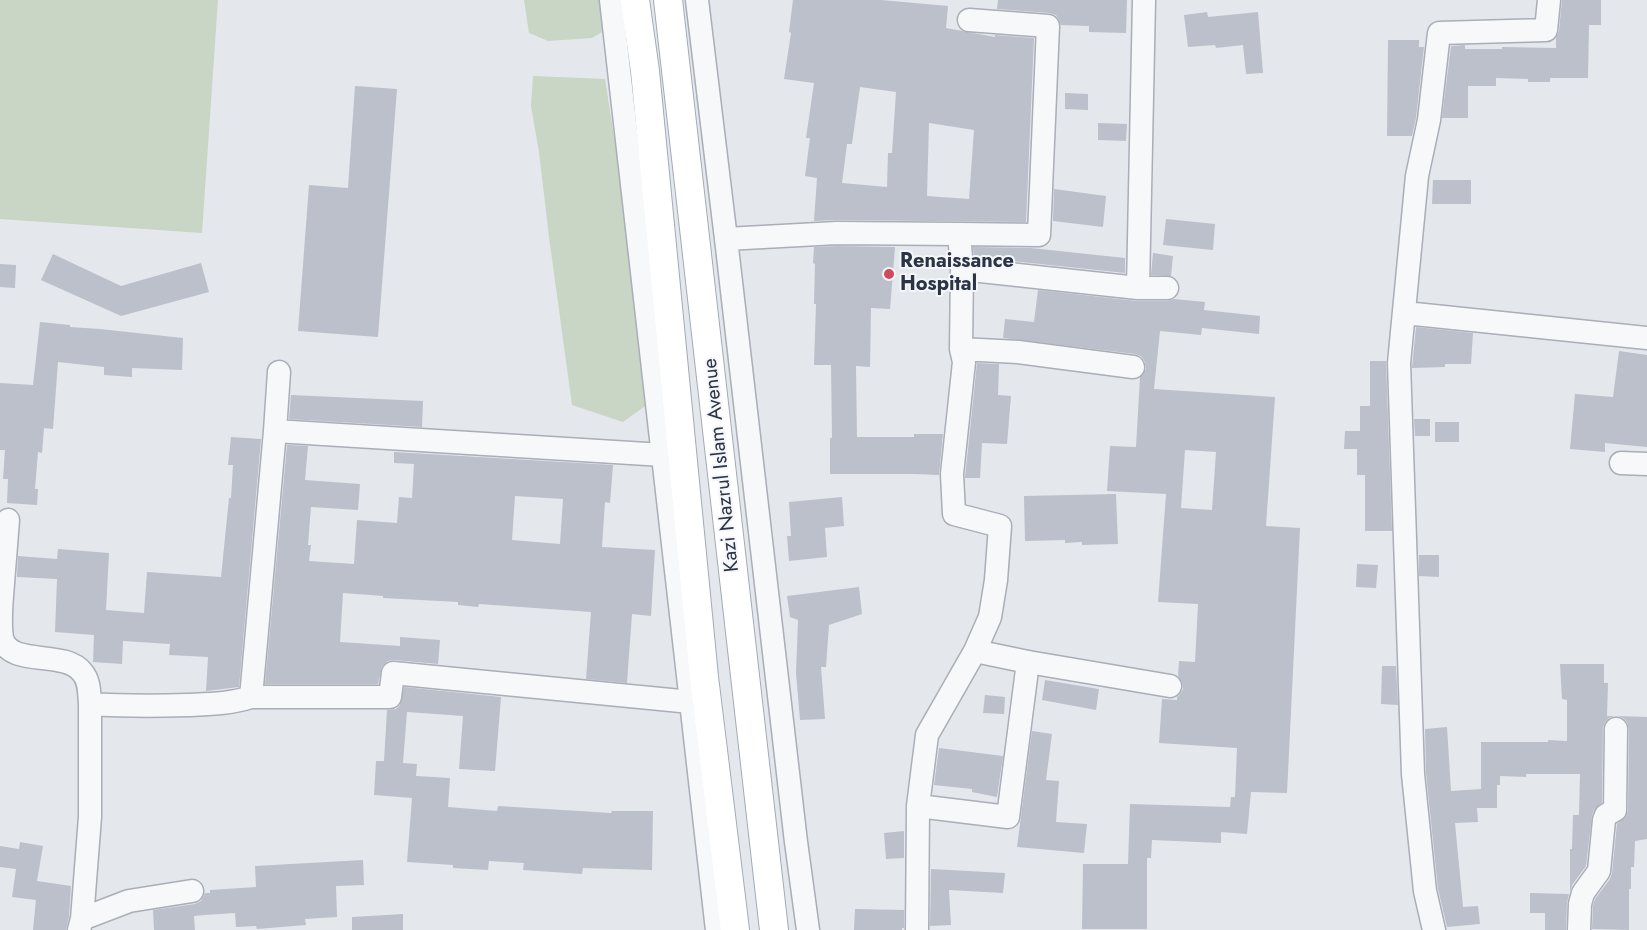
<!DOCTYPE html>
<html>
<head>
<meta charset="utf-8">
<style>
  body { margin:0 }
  canvas { display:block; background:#e4e7ec }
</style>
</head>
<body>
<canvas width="1647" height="930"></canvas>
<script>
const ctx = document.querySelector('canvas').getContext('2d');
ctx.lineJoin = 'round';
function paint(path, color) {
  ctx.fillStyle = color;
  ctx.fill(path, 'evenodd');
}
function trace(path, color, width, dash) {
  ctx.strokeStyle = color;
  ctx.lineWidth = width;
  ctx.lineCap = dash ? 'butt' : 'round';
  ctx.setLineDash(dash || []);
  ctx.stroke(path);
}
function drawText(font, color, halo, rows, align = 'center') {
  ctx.font = font + ' Jost,sans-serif';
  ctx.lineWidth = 4;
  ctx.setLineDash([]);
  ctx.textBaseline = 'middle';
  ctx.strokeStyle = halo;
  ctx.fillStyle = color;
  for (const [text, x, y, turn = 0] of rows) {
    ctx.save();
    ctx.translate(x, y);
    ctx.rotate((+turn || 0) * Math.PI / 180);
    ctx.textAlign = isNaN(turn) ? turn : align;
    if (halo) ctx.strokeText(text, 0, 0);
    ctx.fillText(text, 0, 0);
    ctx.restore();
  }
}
paint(new Path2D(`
  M0 0H218L202 233 0 219Z
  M524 0H603L607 29 592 38 548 41 529 33Z
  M533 76 605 79 655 399 623 422 572 405 549 237 539 152 531 106Z`), '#c9d6c5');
paint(new Path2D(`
  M793 0H881L948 6 946 28 995 37V35L1034 38 1026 222 837 220 814 221 817 178 805 176 810 138H806L814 83 784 79 791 33 789 32ZM860 87 896 92 892 153H888L887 187 842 183 847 144H852ZM929 123 974 130 969 199 927 196Z
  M998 0H1127L1126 33 1089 32V26L1061 25 1059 20 1056 15 1049 13 997 9Z
  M1562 0H1601V25H1589L1588 78H1550V82H1528V79L1496 78V86H1468V118H1442L1451 46 1465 45V49H1502V47L1556 48V38L1559 31Z
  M1207 12 1208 17 1258 12 1263 73 1246 74 1243 45 1216 48 1215 45 1188 47 1184 15Z
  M1388 40H1419V47H1424L1416 118 1412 136H1387Z
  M355 86 397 89 378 337 298 331 309 185 348 188Z
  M1065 93 1088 94V110L1065 109Z
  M1098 123 1127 124 1126 141 1098 140Z
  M1433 180H1471V204H1432Z
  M1054 189 1106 196 1103 227 1053 221Z
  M1166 219 1215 224 1213 250 1163 245Z
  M837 246 895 247 890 309 871 308 870 367 856 366 857 437H914V434H943L939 475 914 474H830V438H832L831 365H814L816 304H814L815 264 813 263 814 247Z
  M973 247 1031 248 1125 258V273L974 257Z
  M1153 253 1173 256 1171 276 1151 275Z
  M53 254 121 286 201 263 209 292 121 316 41 280Z
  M0 264 16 265 15 288 0 287Z
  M1038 290 1137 301H1167L1174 299 1205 302 1204 310 1260 316 1259 334 1202 328 1201 335 1160 331 1154 389 1275 397 1266 526 1300 528 1287 793 1251 792 1247 834 1221 832V843L1152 840 1151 858H1147V929H1082L1083 864H1128L1130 804 1230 807 1231 797H1235L1237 748 1159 743 1162 699 1177 700V697L1180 694 1183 689 1182 682 1178 676 1179 661 1195 662 1198 604 1158 602 1166 494 1107 491 1110 446 1136 447 1140 377 1146 369 1145 362 1141 356 1135 354 1003 338 1005 319 1034 322ZM1185 450 1216 452 1212 510 1181 508Z
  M40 322 70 325V327L100 329 183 338 182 370 132 368V377L104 375V367L58 362 53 429 44 428 42 453 38 452 35 489H38L37 505 7 503 8 479H3L5 450H0V383L33 385Z
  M1416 327 1473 333 1471 364H1445V367L1412 368Z
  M1619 351 1647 355V447L1605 443V452L1570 449 1575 394 1613 397Z
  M1370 361H1386L1392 531H1365V475H1357V449H1344L1345 431H1360V406H1370Z
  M977 363 999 364 998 395 1011 396 1007 444 982 443 980 478H965Z
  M291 395 423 401 422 427 289 419Z
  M1414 419H1430V436H1415Z
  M1435 422H1459V442H1435Z
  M231 437 261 439 239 687 206 691 208 657 169 655 170 644 123 641 122 664 93 662 94 635 55 632 57 579 17 577 18 556 57 559 58 549 109 553 106 610 144 613 147 572 221 577 229 498H231L233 465H228Z
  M287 445 308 446 305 480 360 484 358 510 311 507 308 545H311L309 561 354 564 357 520 397 523 399 497 412 498 414 464 394 463V452L613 465 610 503 605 502 602 547 655 550 651 616 632 614 627 683 586 679 591 612 479 604 478 607 458 605V602L383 598V596L343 593 340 642 400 646V637L440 640 438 664 394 660 388 661 382 666 378 684H265ZM515 496 563 499 560 544 512 540Z
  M1116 494 1118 544 1082 545V542L1065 543V540L1025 541 1024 496Z
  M842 497 844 526 825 528 827 557 789 561 787 536H791L789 502Z
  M1419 555H1439V577L1419 576Z
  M1357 564 1378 565 1376 588 1356 587Z
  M859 587 862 614 829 625 826 667H821L825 719 800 720 796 673 798 620 790 617 787 596Z
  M1560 664H1604V683H1608L1607 716H1614L1609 718 1605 722 1603 728 1602 802 1594 810 1592 815 1586 866 1572 885 1570 892V849H1572L1573 815H1579L1580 774H1526V777L1500 776V785H1497V808H1477L1478 822 1455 823 1463 907 1478 906 1480 924 1447 927 1438 889 1426 773 1425 729 1447 727 1451 791 1481 789V742H1548V740L1567 741V700L1562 699Z
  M1382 666H1396L1398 705 1381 704Z
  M1045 680 1099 689 1096 710 1042 700Z
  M404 687 501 697 495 771 459 769 463 716 407 712 403 763 417 764 416 776 450 778 448 807 497 811 498 806 611 813 612 811H653L652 870 583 868 582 874 523 870 524 863 489 861 488 870 453 868V865L407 862 412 798 374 795 376 761H384L387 710 396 709 400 705Z
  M985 695 1005 697 1004 714 983 713Z
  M1618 716 1647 717V839L1635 841 1634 867H1631V889H1629V930L1592 929 1593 906 1595 899 1610 879 1612 873 1617 824 1626 817 1628 810 1629 729 1627 722 1623 718Z
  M1032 731 1052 734 1046 780 1059 781 1056 822 1087 824 1084 853 1017 847Z
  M939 748 1003 756 997 797 972 792V789L934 785Z
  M904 831V858L886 859 884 833Z
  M20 842 43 846 37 881 71 886 69 917 66 930H33L36 900 12 897 16 869 0 867V846L19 849Z
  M363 860 364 885 336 886 337 917 305 919 306 925 257 929 256 926 236 927 235 913 205 915 194 916 195 930H154L153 910 195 904 201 901 205 893H210V890L256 887 255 866Z
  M931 869 1005 873 1003 893 949 890 951 925 930 926Z
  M1530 893 1569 894 1567 903 1566 930H1545V913H1530Z
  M855 909 904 910V928H902V930H854Z
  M403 914V930H352V917Z`), '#bbc0ca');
const minor = new Path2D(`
  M611 0 717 930
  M697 0 726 239 796 842 808 930
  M726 239 837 233 959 234
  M962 269 1138 288 1144 0
  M1138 288H1167
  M1405 313 1647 338
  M961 349 1018 352 1133 367
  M275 431 663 455
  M1621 463 1647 464
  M8 520C6 546 4 571 2 596 1 609 0 625 2 638 10 668 64 649 82 672 90 681 89 693 90 704
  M975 651 1028 662 1170 686
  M251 697 275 431 279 372
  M918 806 1008 817 1028 662
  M82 919 90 817V704C123 706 155 706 187 705 209 704 230 704 251 697H390L393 673 691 702
  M79 930 82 919 129 901 192 891
  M917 930 918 806 927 735 975 651 990 617 996 580 1000 526 954 514 952 474 964 362 961 349 962 269 959 234 1039 235 1048 26 969 20
  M1434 930 1425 891 1413 774 1399 363 1417 176 1429 120 1439 33 1546 30 1549 0
  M1579 930 1580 904 1583 893 1599 871 1604 820 1606 815 1615 810 1616 729`);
const major = new Path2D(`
  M635 0 645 71 704 677 735 930
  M668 0 774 930`);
trace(minor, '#a9aeb7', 25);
trace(major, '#a3abb8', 30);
trace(minor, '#f7f8fa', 22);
trace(major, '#fff', 28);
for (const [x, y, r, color] of [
  [889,274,6,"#d1495b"]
]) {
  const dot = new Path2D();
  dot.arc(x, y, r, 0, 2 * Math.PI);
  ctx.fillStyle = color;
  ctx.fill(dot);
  trace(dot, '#f4f6f9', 2);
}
drawText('bold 20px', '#2b3445', '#f4f6f9', [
  ["Renaissance",900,262],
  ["Hospital",900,285]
], 'left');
drawText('20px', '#2b3445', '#f4f6f9', [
  ["Kazi Nazrul Islam Avenue",722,465,-96]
]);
</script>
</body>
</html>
